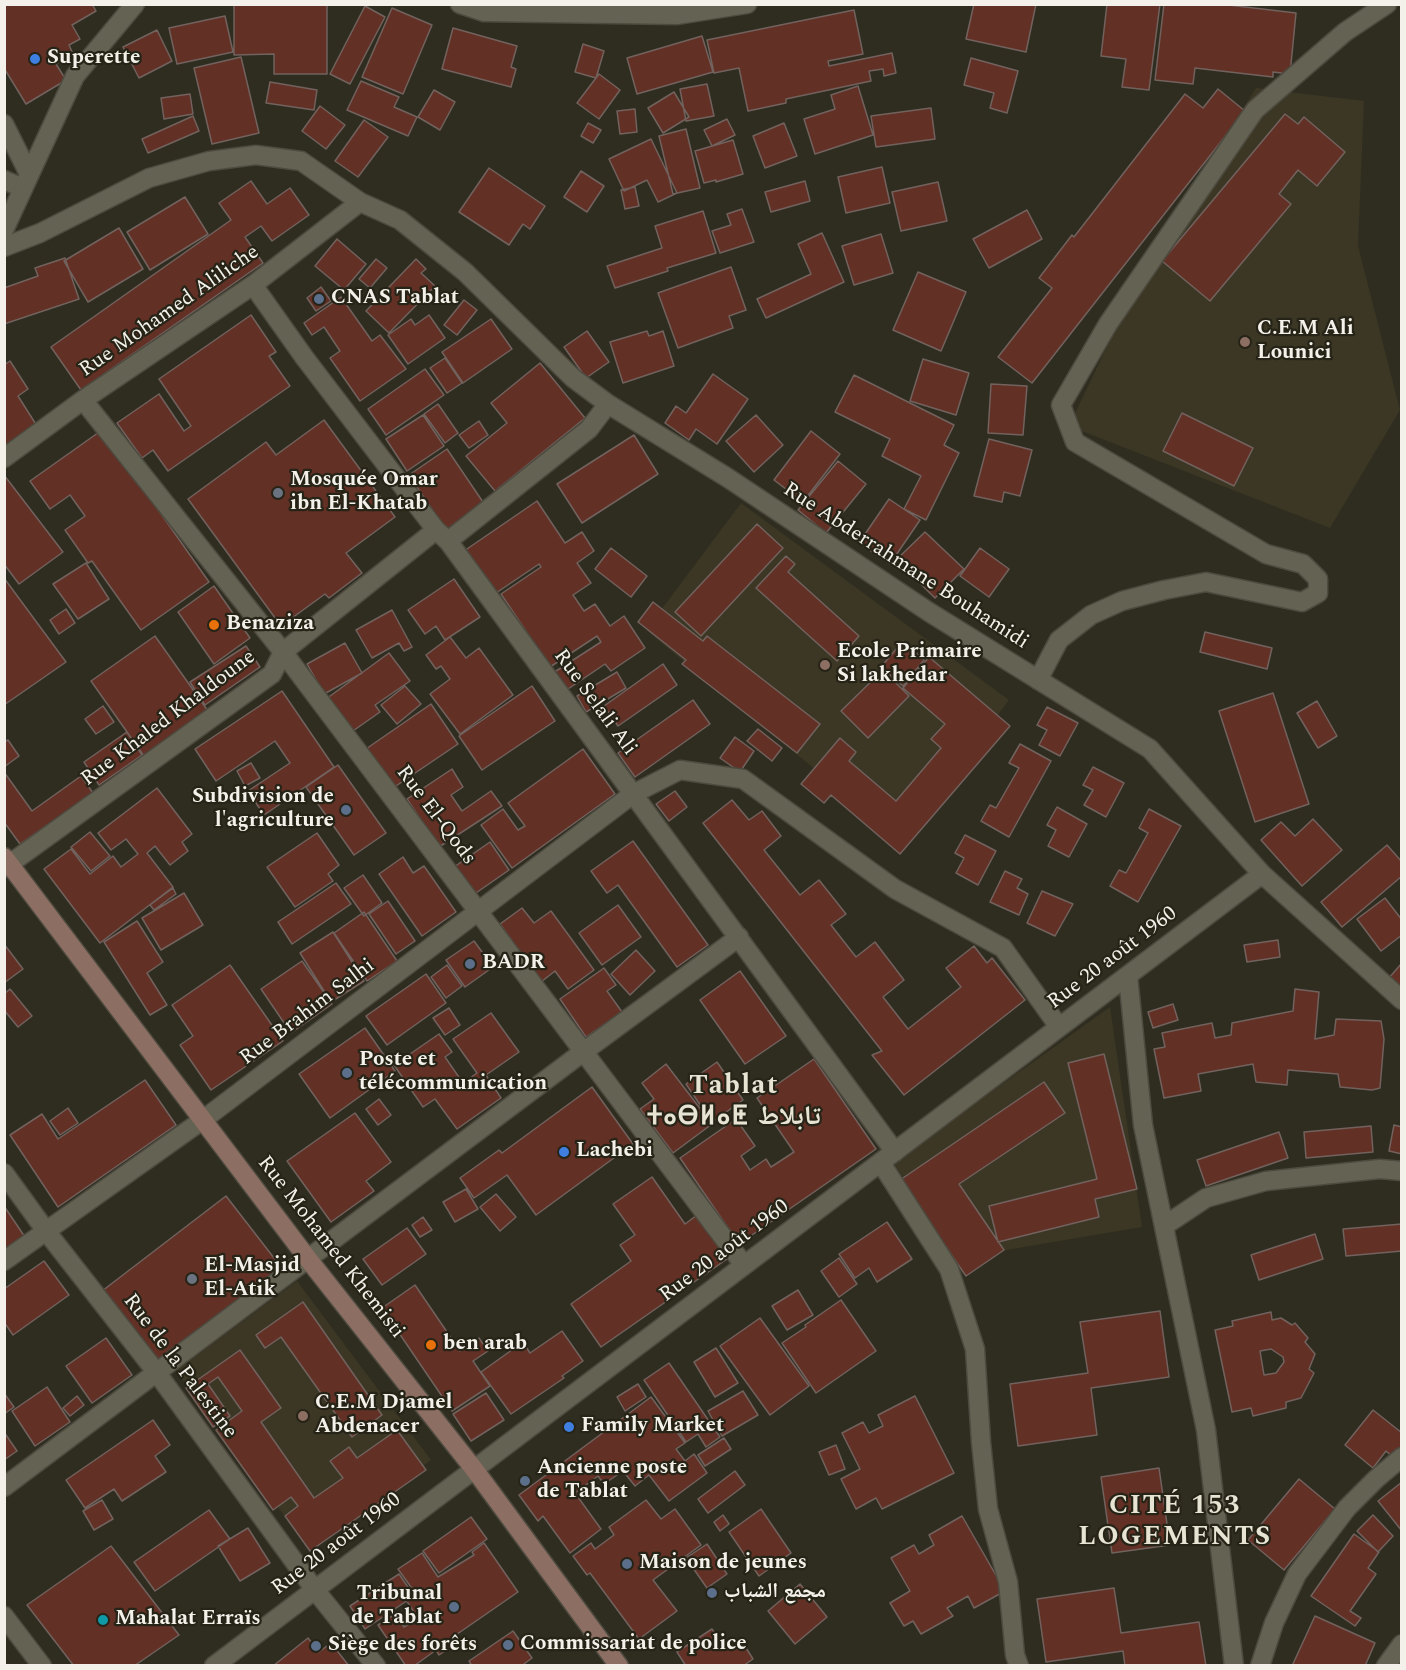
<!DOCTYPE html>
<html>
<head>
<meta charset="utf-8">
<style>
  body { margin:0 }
  #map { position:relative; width:1406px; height:1670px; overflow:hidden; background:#2f2d20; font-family:Spectral,serif }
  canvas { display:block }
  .frame { position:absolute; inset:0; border:6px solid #f3f1e9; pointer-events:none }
</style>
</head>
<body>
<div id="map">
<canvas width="1406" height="1670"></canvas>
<div class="frame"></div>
</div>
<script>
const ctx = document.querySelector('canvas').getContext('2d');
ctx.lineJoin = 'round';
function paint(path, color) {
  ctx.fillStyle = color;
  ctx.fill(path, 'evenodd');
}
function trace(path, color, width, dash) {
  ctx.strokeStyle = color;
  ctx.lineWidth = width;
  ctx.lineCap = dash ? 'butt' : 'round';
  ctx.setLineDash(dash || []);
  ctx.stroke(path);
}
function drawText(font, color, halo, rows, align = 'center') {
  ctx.font = font + ' Spectral,"Noto Naskh Arabic","Noto Sans Tifinagh",serif';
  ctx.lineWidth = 4.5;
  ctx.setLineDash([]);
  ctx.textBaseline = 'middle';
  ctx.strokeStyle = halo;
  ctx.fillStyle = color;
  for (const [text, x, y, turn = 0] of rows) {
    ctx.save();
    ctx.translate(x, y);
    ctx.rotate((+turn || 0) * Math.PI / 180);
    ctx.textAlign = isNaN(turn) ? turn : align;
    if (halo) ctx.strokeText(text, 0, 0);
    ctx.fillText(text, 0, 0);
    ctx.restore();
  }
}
paint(new Path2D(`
  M1256 88 1364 101 1358 246 1400 410 1330 528 1069 426 1142 273Z
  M741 503 1009 700 903 842 646 630Z
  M1110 1007 1142 1227 959 1258 893 1162Z
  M297 1281 431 1460 310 1550 176 1371Z`), '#3b3724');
const building = new Path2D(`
  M4 4H92L96 11 72 25 80 39 69 45 73 54 56 64 66 80 26 104 4 68Z
  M234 4H327V74H274V54L234 55Z
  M974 4H1036L1026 52 966 39Z
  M1107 4H1160L1149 90 1122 87 1126 59 1101 56Z
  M1164 4H1220L1296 13 1290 74 1273 72V77L1195 68 1193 84 1155 80Z
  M365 6 385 17 350 84 330 74Z
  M392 8 432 25 403 94 362 77Z
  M854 10 863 54 828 61 829 66 892 53 896 73 884 76 883 69 869 71 871 81 786 99V103L748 111 739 68 714 73 707 40Z
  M225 16 233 52 177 64 169 28Z
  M453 28 517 46 511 67 516 69 511 87 442 69Z
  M157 30 172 61 139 78 123 47Z
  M702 36 713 72 637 94 627 58Z
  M583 44 604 51 596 78 575 72Z
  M241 57 259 133 212 144 194 68Z
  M971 58 1018 71 1007 113 990 108 994 93 964 85Z
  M599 74 620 90 599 119 577 103Z
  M361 81 399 97 394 107 417 117 408 136 347 110Z
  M270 82 317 90 314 110 266 103Z
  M707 84 714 116 686 121 680 89Z
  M858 86 873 135 815 154 804 119 835 109 831 95Z
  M1218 89 1245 111 1032 383 998 357 1052 288 1039 278 1072 235 1074 237 1185 94 1203 108Z
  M434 90 455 102 440 130 418 117Z
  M674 92 689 117 663 133 648 108Z
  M190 94 193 114 164 119 161 98Z
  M320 106 345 125 326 149 302 131Z
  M931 108 935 139 876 147 871 116Z
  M635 109 637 132 620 134 617 111Z
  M1285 114 1298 124 1304 117 1345 152 1317 186 1298 170 1279 194 1291 204 1210 301 1162 261Z
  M193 116 199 131 148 153 142 139Z
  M727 119 735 135 712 146 704 130Z
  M364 120 388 137 358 177 335 161Z
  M588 123 601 130 593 143 581 136Z
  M784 123 797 156 765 168 753 136Z
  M686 129 700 188 673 194 659 136Z
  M651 139 677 193 658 202 647 180 624 191 609 159Z
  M733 140 743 174 716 182V180L704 183 695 151Z
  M882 167 890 203 846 213 838 177Z
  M489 168 545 206 530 229 523 224 509 245 459 212Z
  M581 171 604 186 587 212 564 197Z
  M251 181 267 204 290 188 309 215 272 241 261 226 245 237 263 263 81 390 51 347 231 220 219 203Z
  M805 181 810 201 771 212 765 192Z
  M938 182 947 221 901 231 892 192Z
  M635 187 639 206 625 209 621 190Z
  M185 197 208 234 150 270 127 232Z
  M742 209 754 242 720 253 712 231 731 225 727 214Z
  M1027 210 1042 239 989 268 973 239Z
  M703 211 716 253 667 268 668 271 615 288 607 266 662 248 655 226Z
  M119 228 143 269 88 302 64 261Z
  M822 233 844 282 766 318 757 299 811 274 798 244Z
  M881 234 893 273 854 285 842 246Z
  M337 239 366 264 344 290 315 266Z
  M65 258 79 299 4 324V288L38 276 35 268Z
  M376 259 387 268 370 288 359 279Z
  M416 259 426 269 421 273 435 286 389 333 366 311Z
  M731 267 746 310 729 316 733 328 678 348 658 293Z
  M918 272 966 292 941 351 893 330Z
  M321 287 331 301 316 311 307 298Z
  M341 297 372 341 380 335 406 369 360 401 330 358 340 351 324 327 312 335 304 323Z
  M464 300 477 310 457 335 444 325Z
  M251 315 276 352 269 356 290 386 168 471 153 450 142 458 117 423 159 394 184 431 191 426 159 379Z
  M429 315 445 338 408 364 388 335 411 319 415 325Z
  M491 319 512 349 463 383 442 352Z
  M587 331 609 362 586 378 564 347Z
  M647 331 649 336 663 331 674 366 623 383 610 342Z
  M445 358 462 383 447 393 430 368Z
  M923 359 969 373 956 415 910 401Z
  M10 361 28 389 18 396 37 426 4 447V365Z
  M540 363 585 418 495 491 466 456 507 423 491 403Z
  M425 369 444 395 386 435 368 409Z
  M713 374 748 399 717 444 696 429 689 440 665 423 676 406 686 413Z
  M854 375 954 425 944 445 959 453 926 520 904 509 921 476 882 456 890 439 835 412Z
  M991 384 1027 386 1023 435 988 433Z
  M438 404 458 433 445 443 424 414Z
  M1182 413 1253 448 1234 486 1163 451Z
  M423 415 444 446 407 471 386 439Z
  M756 415 783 445 754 472 726 441Z
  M324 420 395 517 346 553 362 573 329 598 325 594 281 626 188 499 266 442 276 455Z
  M479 421 488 435 469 448 459 435Z
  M102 430 209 582 141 630 92 561 88 563 65 530 85 516 70 495 50 509 30 481Z
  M811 431 840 454 803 502 774 480Z
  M634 435 658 474 582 523 557 484Z
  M989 439 1032 450 1020 496 1004 492 1002 502 974 496Z
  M447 449 485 505 446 531 409 475Z
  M838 461 866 484 826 533 798 510Z
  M4 475 63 552 19 584 4 564Z
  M889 499 920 520 890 564 859 543Z
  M537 501 565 543 582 532 594 551 577 563 591 583 573 595 584 611 595 604 610 626 624 616 645 648 611 671 605 664 565 691 553 673 601 642 597 636 550 667 501 594 541 567 539 564 493 595 464 551Z
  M757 524 783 548 701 636 675 612Z
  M925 532 964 569 935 598 896 560Z
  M611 548 647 576 631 597 595 569Z
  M980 548 1009 569 989 597 960 576Z
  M786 556 795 564 788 572 859 636 837 661 756 588Z
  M86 563 109 599 78 619 53 584Z
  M4 578 66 662 4 705Z
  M454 579 480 617 445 640 436 626 425 634 408 610Z
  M214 586 250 638 214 664 178 612Z
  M653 602 703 641 707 636 820 724 797 753 682 664 686 660 638 622Z
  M66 609 75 623 59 634 50 620Z
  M392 610 412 647 404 651 399 643 372 658 356 630Z
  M1205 632 1272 648 1267 669 1200 652Z
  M155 636 208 711 144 756 91 681Z
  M450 637 466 658 479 648 513 695 460 734 430 694 450 679 441 666 436 669 426 655Z
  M903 641 924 660 903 686 881 667Z
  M345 643 362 673 324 694 307 664Z
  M246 646 260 667 205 705 190 682Z
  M389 653 410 681 375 705 380 712 350 733 326 699Z
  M929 657 1010 726 900 854 831 795 824 803 801 784 840 738 856 752 849 761 896 801 941 748 931 739 945 724 903 688Z
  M663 664 677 685 618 726 604 706Z
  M883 670 909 696 868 738 841 711Z
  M617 672 626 688 586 712 577 696Z
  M405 686 421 704 397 724 381 705Z
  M532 686 555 721 482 770 459 736Z
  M282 691 334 767 264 815 248 791 290 763 275 741 216 781 195 749Z
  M1273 693 1309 804 1255 822 1219 711Z
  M693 700 710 724 635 777 618 753Z
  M1317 701 1337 736 1318 748 1297 713Z
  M431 704 458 744 390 790 363 751Z
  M103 706 114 722 96 734 85 719Z
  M1047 707 1078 723 1060 756 1039 745 1047 730 1037 725Z
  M758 729 782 748 772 761 747 741Z
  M127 732 142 755 99 785 84 762Z
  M735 737 754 751 740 772 720 758Z
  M8 740 19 756 4 767V742Z
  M1020 744 1051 761 1009 837 981 821 990 805 996 808 1019 768 1009 763Z
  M583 749 615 794 512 868 481 825 503 809 518 830 525 826 508 803Z
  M251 763 260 778 245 786 237 771Z
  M338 765 386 833 354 855 306 787Z
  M1093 767 1124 783 1106 817 1084 805 1093 790 1083 785Z
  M452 769 463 787 451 795 462 811 491 791 502 806 439 847 407 799Z
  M4 772 32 811 81 776 93 793 20 844 4 822Z
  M157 788 192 834 182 842 188 851 170 865 155 846 147 853 173 887 100 943 44 869 71 849 90 874 113 856 121 867 138 854 126 839 111 850 98 833Z
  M675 791 687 807 669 821 656 804Z
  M732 800 749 820 762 811 781 836 764 850 800 895 819 880 846 914 831 925 856 957 875 942 904 980 883 997 908 1029 961 987 946 968 974 946 987 963 992 958 1025 1000 904 1095 872 1055 882 1051 703 823Z
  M1057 807 1087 824 1069 857 1048 846 1056 830 1047 825Z
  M1149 809 1181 826 1138 902 1110 886 1119 870 1126 873 1148 833 1139 828Z
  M1313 819 1342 850 1302 886 1261 840 1281 822 1295 836Z
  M90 832 110 856 91 871 71 847Z
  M317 833 339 865 328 874 333 881 295 907 267 867Z
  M965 835 996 851 978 885 956 873 964 858 955 853Z
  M633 841 708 945 677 967 618 885 607 893 591 871Z
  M490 842 509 870 473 895 454 867Z
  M1387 845 1402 862V876L1342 927 1321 902Z
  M403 857 413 873 424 866 456 912 422 936 379 874Z
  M1005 871 1022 879 1017 888 1028 894 1019 915 990 902Z
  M363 875 382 903 364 916 344 888Z
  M336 883 351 904 292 944 278 922Z
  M173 888 176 894 154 910 150 905Z
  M1042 891 1073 904 1055 936 1027 923Z
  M184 893 203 925 161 950 142 918Z
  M1385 898 1402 920V935L1381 951 1357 919Z
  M388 901 415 941 396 954 369 914Z
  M618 905 641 937 602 965 579 933Z
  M522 908 534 923 551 911 594 970 568 989 555 971 541 982 500 924Z
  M364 912 397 961 367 981 334 933Z
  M137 921 163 962 147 973 167 1005 150 1015 104 942Z
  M333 932 364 981 331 1002 300 953Z
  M1278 940 1280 957 1247 962 1244 945Z
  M474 941 493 967 465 987 446 960Z
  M4 944 23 969 4 983Z
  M636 950 655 971 630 995 611 974Z
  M302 961 332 1004 291 1033 261 989Z
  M1402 963V990L1388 979Z
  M230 965 283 1041 211 1090 180 1045 193 1036 172 1005Z
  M447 965 462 986 446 998 431 977Z
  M604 968 616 985 607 991 622 1012 586 1037 560 999Z
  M740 971 786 1036 745 1064 700 1000Z
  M426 974 446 1003 387 1045 366 1016Z
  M10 989 32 1016 18 1027 4 1010V994Z
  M1295 989 1319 992 1315 1039 1334 1035 1336 1019 1381 1021 1384 1039 1380 1088 1372 1090 1340 1087 1338 1074 1288 1070 1287 1085 1256 1082 1253 1064 1198 1074 1201 1091 1164 1098 1154 1049 1165 1047 1162 1033 1212 1023 1215 1038 1231 1035 1232 1023 1293 1011Z
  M1173 1004 1178 1020 1153 1028 1148 1012Z
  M449 1008 460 1025 445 1035 433 1018Z
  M491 1013 519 1052 486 1075 501 1098 457 1129 435 1099 423 1107 394 1065 439 1034 452 1052 445 1057 463 1083 477 1073 453 1039Z
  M365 1028 395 1071 330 1118 299 1074Z
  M1104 1054 1137 1189 1095 1199 1099 1217 998 1242 989 1206 1097 1179 1068 1063Z
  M814 1059 876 1149 739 1244 680 1158 736 1119 755 1146 741 1156 750 1170 766 1159 771 1167 794 1152 757 1098Z
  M717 1062 743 1100 715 1120 708 1110 705 1112 686 1084Z
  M666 1064 712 1124 673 1153 640 1109 654 1099 642 1083Z
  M145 1080 176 1125 58 1207 10 1135 42 1114 58 1139Z
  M1044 1082 1065 1113 959 1184 1004 1250 966 1276 900 1180Z
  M592 1087 633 1144 536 1215 507 1175 474 1198 460 1178 499 1150 502 1153Z
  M379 1099 391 1115 378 1125 366 1109Z
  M68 1108 78 1123 60 1135 50 1121Z
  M355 1113 391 1162 366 1181 374 1191 331 1222 287 1161Z
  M1394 1125 1402 1127V1154L1389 1151Z
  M1371 1126 1373 1152 1306 1158 1304 1132Z
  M1279 1132 1288 1158 1206 1186 1197 1160Z
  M652 1177 685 1224 697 1215 727 1259 601 1347 571 1304 631 1261 620 1245 635 1235 613 1204Z
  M466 1189 478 1209 455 1222 443 1202Z
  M496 1194 516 1217 500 1231 480 1207Z
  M226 1196 281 1267 158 1363 102 1291Z
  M4 1206 25 1237 4 1251Z
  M423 1217 432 1230 420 1237 412 1225Z
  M887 1222 912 1259 877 1282 869 1268 855 1278 839 1254Z
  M1402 1224V1251L1346 1256 1343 1229Z
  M407 1228 426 1254 382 1285 363 1259Z
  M1315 1234 1323 1259 1259 1280 1251 1255Z
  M839 1258 857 1284 839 1297 821 1271Z
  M44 1261 69 1295 13 1335 4 1322V1289Z
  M415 1285 460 1351 479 1338 488 1351 473 1361 490 1386 452 1411 382 1308Z
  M798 1290 813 1315 787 1330 772 1306Z
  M841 1300 876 1351 816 1393 782 1343 806 1327 805 1325Z
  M303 1302 382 1415 352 1437 281 1337 265 1348 256 1335Z
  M1160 1311 1169 1377 1091 1388 1097 1435 1018 1446 1010 1384 1088 1373 1080 1322Z
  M1271 1312 1272 1320 1281 1318 1292 1325 1295 1323 1308 1338 1305 1342 1315 1354 1309 1369 1314 1373 1301 1398 1286 1402V1408L1253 1416 1251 1408 1232 1412 1215 1330 1233 1326 1232 1321ZM1271 1349 1283 1357 1284 1362 1276 1373 1264 1375 1260 1351Z
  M760 1318 809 1386 770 1415 720 1346Z
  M562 1331 583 1361 562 1376 564 1378 511 1414 481 1372 523 1342 530 1353Z
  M106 1338 132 1375 92 1403 66 1366Z
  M716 1348 738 1383 715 1397 694 1362Z
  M240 1350 281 1408 261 1422 314 1498 343 1478 330 1461 349 1447 357 1458 397 1430 426 1470 310 1551 285 1516 298 1506 291 1497 273 1510 216 1430 242 1411 218 1377 208 1384 230 1416 213 1427 186 1388Z
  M669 1363 720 1437 706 1447 698 1434 686 1442 644 1380Z
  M638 1384 646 1397 625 1411 617 1397Z
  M47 1387 70 1422 35 1446 12 1411Z
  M743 1391 758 1415 722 1436 708 1411Z
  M4 1393 14 1407 4 1414Z
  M486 1393 504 1420 471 1441 453 1414Z
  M77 1396 84 1405 70 1416 63 1408Z
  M915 1396 954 1473 882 1509 876 1498 856 1509 841 1479 860 1469 842 1433 863 1422 869 1433 883 1426 878 1415Z
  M651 1397 685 1443 676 1449 685 1461 694 1454 707 1473 669 1501 649 1475 635 1486 623 1471 604 1484 598 1476 575 1493 601 1529 570 1553 543 1516 538 1521 519 1495Z
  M1373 1410 1402 1433V1449L1394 1458 1386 1451 1373 1468 1345 1445Z
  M153 1420 170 1445 155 1456 166 1472 122 1501 114 1489 85 1508 66 1480Z
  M4 1432 17 1451 4 1460Z
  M724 1438 731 1449 705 1466 698 1455Z
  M836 1445 845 1469 829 1475 819 1452Z
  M1159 1468 1170 1545 1112 1553 1101 1477Z
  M735 1471 745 1485 708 1513 698 1499Z
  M1299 1479 1335 1509 1284 1570 1248 1540Z
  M1402 1482V1531L1378 1501Z
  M102 1500 113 1519 94 1530 83 1511Z
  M646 1500 661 1519 675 1509 701 1545 653 1580 677 1611 639 1639 590 1573 587 1575 573 1556 591 1543 595 1549 614 1535 609 1527Z
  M761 1509 791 1553 759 1576 729 1532Z
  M209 1510 230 1539 155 1591 134 1562Z
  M723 1515 729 1524 720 1531 714 1522Z
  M1373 1515 1393 1536 1378 1552 1357 1531Z
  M962 1516 1005 1591 974 1608 968 1596 947 1608 953 1616 921 1634 913 1621 904 1626 890 1603 910 1591 891 1558 914 1545 919 1554 934 1545 929 1535Z
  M471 1517 487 1539 439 1573 423 1551Z
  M248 1528 270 1563 240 1581 218 1546Z
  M1354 1534 1379 1552 1368 1568 1376 1574 1350 1611 1361 1618 1355 1626 1311 1596Z
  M484 1543 518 1592 450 1639 454 1645 439 1655 436 1650 414 1666H406L378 1625 395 1614 404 1627 418 1618 406 1600 416 1594 398 1569 422 1553 438 1577 474 1555 472 1552Z
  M707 1544 727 1574 707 1588 686 1558Z
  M111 1546 179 1635 134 1666H74L27 1605Z
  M399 1574 414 1596 365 1629 350 1606Z
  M800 1584 827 1617 795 1644 768 1611Z
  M1114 1588 1121 1633 1199 1622 1206 1666H1125L1123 1651 1046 1662 1037 1599Z
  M1315 1616 1375 1643 1365 1666H1292Z
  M712 1629 726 1650 741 1640 753 1659 743 1666H686L677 1652Z
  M513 1631 532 1658 524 1664 525 1666H472L469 1661Z
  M308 1638 319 1652 331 1643 349 1666H273Z`);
paint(building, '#623025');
trace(building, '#72625e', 1.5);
const minor = new Path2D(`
  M4 124 29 174
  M4 180 23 188
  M4 247 40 233 149 178 209 161 256 155 301 161 360 202 400 220 465 272 573 378 608 404 728 478 929 612 1150 749 1262 874 1402 1000
  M253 285 304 357 436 530 448 541 895 1152
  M83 400 283 652 744 1265
  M4 458 83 400 253 285 360 202
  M448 541 589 429 608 404
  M1038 680 1059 640 1091 615 1122 601 1164 590 1206 582 1302 602 1318 593V579L1303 564 1266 554 1075 442 1061 405 1108 324 1255 110 1345 32 1387 4
  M4 868 272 674 283 652 436 530
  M1128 976 1143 1125 1206 1430 1234 1666
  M881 1163 949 1269 975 1349 981 1442 988 1509 1008 1582 1015 1655 1019 1666
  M4 1173 46 1231 157 1373 315 1590 376 1666
  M1164 1226 1206 1198 1266 1181 1380 1169 1402 1171
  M4 1261 204 1119 633 794 680 770 743 779 895 889 1003 948 1059 1027
  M4 1487 583 1052 739 937
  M4 1616 42 1666
  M214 1666 1262 874
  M1260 1666 1274 1623 1297 1574 1347 1508 1376 1479 1402 1457
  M1386 1666 1402 1644`);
const tertiary = new Path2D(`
  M460 4 484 12 677 15 747 4
  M4 230 75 76 135 4`);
const secondary = new Path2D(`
  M4 857 308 1259 474 1469 619 1666`);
trace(minor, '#4d4a3f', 21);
trace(tertiary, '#4d4a3f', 21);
trace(secondary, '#4d4a3f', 21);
trace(minor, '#646253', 18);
trace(tertiary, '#646253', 18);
trace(secondary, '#8d6e63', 18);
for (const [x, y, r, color] of [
  [35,59,6,"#3f7fe0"],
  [319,299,6,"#5c6f8a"],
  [1245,342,6,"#8d6e63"],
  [278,493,6,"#6b7280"],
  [214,625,6,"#e8710a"],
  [825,665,6,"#8d6e63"],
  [346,810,6,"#5c6f8a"],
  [470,964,6,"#5c6f8a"],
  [347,1073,6,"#5c6f8a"],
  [564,1152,6,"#3f7fe0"],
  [192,1279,6,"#6b7280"],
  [431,1345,6,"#e8710a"],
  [303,1416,6,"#8d6e63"],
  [569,1427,6,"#3f7fe0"],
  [525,1481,6,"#5c6f8a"],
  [627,1564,6,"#5c6f8a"],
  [712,1593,6,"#5c6f8a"],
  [454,1607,6,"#5c6f8a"],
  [103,1620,6,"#0f9aa8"],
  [508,1645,6,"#5c6f8a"],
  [316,1646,6,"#5c6f8a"]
]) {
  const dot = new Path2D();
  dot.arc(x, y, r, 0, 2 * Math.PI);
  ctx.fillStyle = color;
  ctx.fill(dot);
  trace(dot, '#262317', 2);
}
drawText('bold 21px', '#f3f1e9', '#262317', [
  ["Superette",47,59],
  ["CNAS Tablat",331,299],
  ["C.E.M Ali",1257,330],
  ["Lounici",1257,354],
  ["Mosquée Omar",290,481],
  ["ibn El-Khatab",290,505],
  ["Benaziza",226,625],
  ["Ecole Primaire",837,653],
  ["Si lakhedar",837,677],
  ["Subdivision de",334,798,"right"],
  ["l'agriculture",334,822,"right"],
  ["BADR",482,964],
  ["Poste et",359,1061],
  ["télécommunication",359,1085],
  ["Lachebi",576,1152],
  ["El-Masjid",204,1267],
  ["El-Atik",204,1291],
  ["ben arab",443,1345],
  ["C.E.M Djamel",315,1404],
  ["Abdenacer",315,1428],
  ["Family Market",581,1427],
  ["Ancienne poste",537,1469],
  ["de Tablat",537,1493],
  ["Maison de jeunes",639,1564],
  ["مجمع الشباب",724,1593],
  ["Tribunal",442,1595,"right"],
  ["de Tablat",442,1619,"right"],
  ["Mahalat Erraïs",115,1620],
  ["Commissariat de police",520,1645],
  ["Siège des forêts",328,1646]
], 'left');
drawText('21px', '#f3f1e9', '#262317', [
  ["Rue Mohamed Aliliche",170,312,-35],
  ["Rue Abderrahmane Bouhamidi",905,567,33],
  ["Rue Selali Ali",594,703,54],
  ["Rue Khaled Khaldoune",169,719,-37],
  ["Rue El-Qods",435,816,53],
  ["Rue 20 août 1960",1113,959,-37],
  ["Rue Brahim Salhi",308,1013,-37],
  ["Rue Mohamed Khemisti",330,1248,52],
  ["Rue 20 août 1960",725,1252,-37],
  ["Rue de la Palestine",179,1367,53],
  ["Rue 20 août 1960",337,1545,-37]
]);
ctx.letterSpacing = '1.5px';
drawText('bold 27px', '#e7e4d4', '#262317', [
  ["Tablat",734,1088],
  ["ⵜⴰⴱⵍⴰⵟ تابلاط",734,1119],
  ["CITÉ 153",1175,1508],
  ["LOGEMENTS",1175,1539]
]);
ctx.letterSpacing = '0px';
</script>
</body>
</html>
